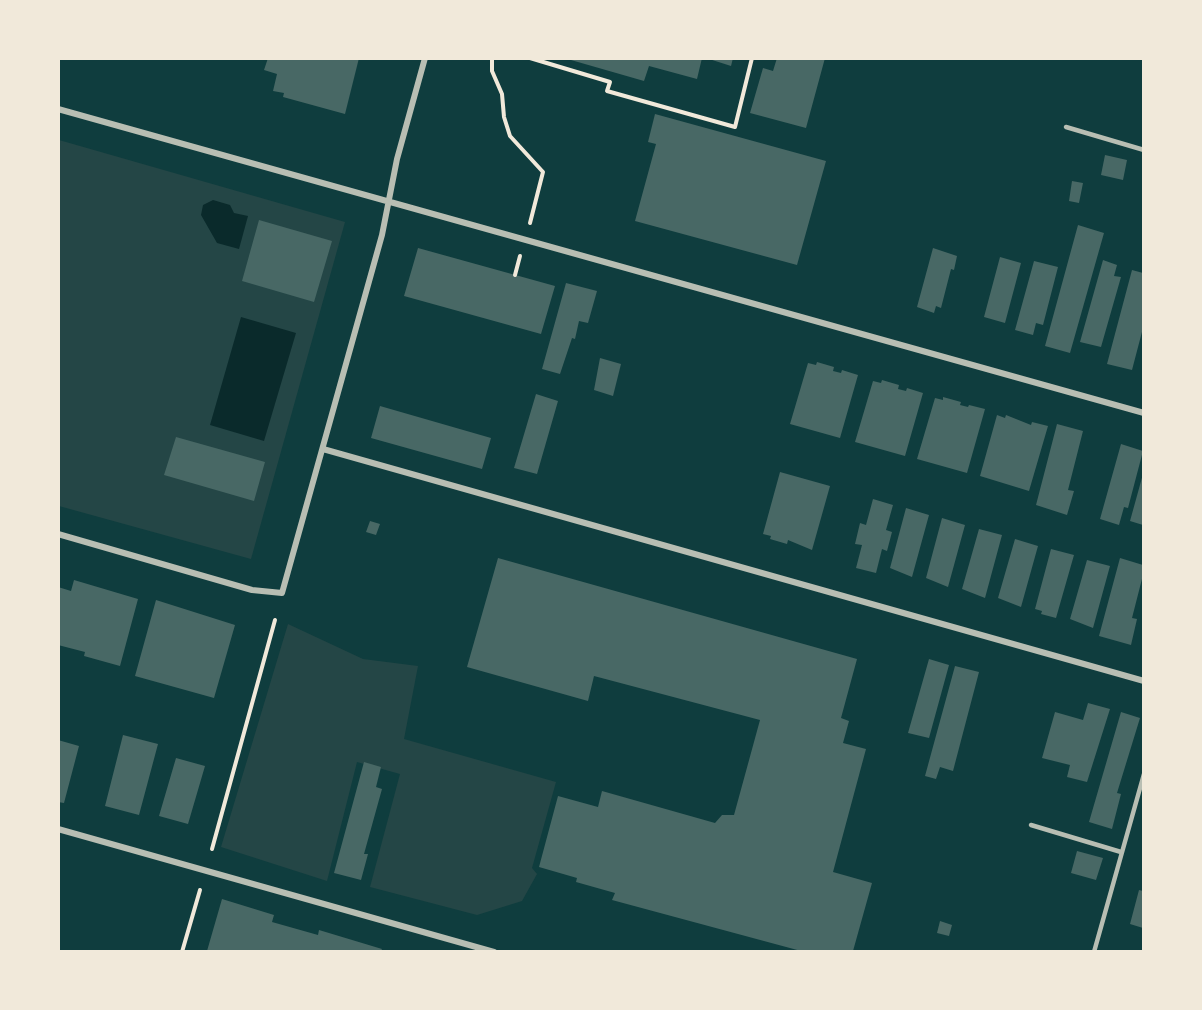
<!DOCTYPE html>
<html>
<head>
<meta charset="utf-8">
<style>
  body { margin:0 }
  #map { position:relative; width:1202px; height:1010px; overflow:hidden; background:#0f3d3e; font-family:Karla,sans-serif }
  canvas { display:block }
  .frame { position:absolute; inset:0; border:60px solid #f1e9da; pointer-events:none }
</style>
</head>
<body>
<div id="map">
<canvas width="1202" height="1010"></canvas>
<div class="frame"></div>
</div>
<script>
const ctx = document.querySelector('canvas').getContext('2d');
ctx.lineJoin = 'round';
function paint(path, color) {
  ctx.fillStyle = color;
  ctx.fill(path, 'evenodd');
}
function trace(path, color, width, dash) {
  ctx.strokeStyle = color;
  ctx.lineWidth = width;
  ctx.lineCap = dash ? 'butt' : 'round';
  ctx.setLineDash(dash || []);
  ctx.stroke(path);
}
paint(new Path2D(`
  M59 140 345 222 251 559 59 506Z
  M288 624 363 659 418 666 404 739 556 782 532 868 537 874 522 901 477 915 370 887 400 774 357 762 327 881 221 847Z`), '#244646');
paint(new Path2D(`
  M213 200 230 205 234 213 248 216 239 249 217 243 201 215 203 205Z
  M241 317 296 333 264 441 210 425Z`), '#0a2a2b');
paint(new Path2D(`
  M268 58H359L345 114 283 97 284 93 273 91 277 74 264 70Z
  M564 58H702L697 79 649 66 644 81Z
  M706 58H733L731 66Z
  M777 58H825L806 128 750 113 763 68 773 71Z
  M655 114 826 161 797 265 635 221 656 144 648 142Z
  M1105 155 1127 160 1123 180 1101 175Z
  M1072 181 1083 183 1079 203 1069 201Z
  M259 220 332 241 314 302 242 281Z
  M1078 225 1104 233 1070 353 1045 346Z
  M418 248 555 286 541 334 404 296Z
  M933 248 957 256 954 270 951 269 941 308 936 306 934 313 917 307Z
  M1000 257 1021 263 1005 323 984 317Z
  M1103 260 1117 265 1114 276 1121 277 1101 347 1080 342Z
  M1034 261 1058 267 1043 325 1036 323 1033 335 1015 330Z
  M1132 270 1143 273V328L1132 370 1107 364Z
  M566 283 597 291 588 323 579 321 575 339 572 338 560 374 542 369Z
  M600 358 621 364 613 396 594 390Z
  M817 362 834 367 833 371 841 373 842 370 858 375 840 438 790 424 808 363 816 365Z
  M882 380 899 385 898 389 906 391 907 388 923 393 905 456 855 442 873 381 881 383Z
  M536 394 558 401 537 474 514 468Z
  M943 397 961 402 960 405 968 407 969 405 985 409 967 473 917 459 935 398 943 400Z
  M380 406 491 438 482 469 371 438Z
  M997 415 1005 418 1006 415 1031 425 1032 422 1048 426 1029 491 980 476Z
  M1057 424 1083 431 1068 490 1074 491 1067 515 1036 505Z
  M176 437 265 462 254 501 164 475Z
  M1121 444 1143 451 1128 508 1124 507 1119 525 1100 519Z
  M780 472 830 486 812 550 788 540 787 544 770 539 771 536 763 534Z
  M1143 474V525L1130 521Z
  M873 499 893 505 886 530 892 532 887 551 882 549 876 573 856 568 862 545 855 544 860 523 866 525Z
  M906 508 929 515 912 577 890 568Z
  M942 518 965 525 948 587 926 578Z
  M370 521 380 524 376 535 366 532Z
  M979 529 1002 535 985 598 962 589Z
  M1015 539 1038 546 1021 607 998 598Z
  M1051 549 1074 555 1056 618 1041 614 1042 611 1035 609Z
  M498 558 857 659 841 718 849 721 843 743 866 749 833 872 872 883 853 951H801L612 900 615 893 576 882 577 878 539 867 558 796 598 807 602 791 715 823 722 815H734L760 720 594 676 588 701 467 667Z
  M1120 558 1143 565V575L1132 618 1137 619 1131 645 1099 636Z
  M1087 560 1110 566 1093 628 1070 619Z
  M74 580 138 599 120 666 84 656 85 652 58 645V587L71 591Z
  M156 600 235 625 214 698 135 676Z
  M929 659 949 665 929 738 908 733Z
  M955 666 979 672 953 771 940 767 936 779 925 776Z
  M1088 703 1110 709 1087 782 1067 777 1070 765 1042 758 1055 712 1083 720Z
  M1121 712 1140 718 1117 793 1121 794 1112 829 1089 822Z
  M123 735 158 744 139 815 105 806Z
  M58 740 79 746 64 803 58 802Z
  M176 758 205 766 188 824 159 816Z
  M364 762 381 767 376 787 382 789 364 854H368L361 880 334 873Z
  M1077 851 1103 858 1096 880 1071 873Z
  M1139 890 1143 891V928L1130 924Z
  M222 899 274 915 272 922 318 935 319 930 382 949 381 951H207Z
  M940 921 952 925 949 936 937 933Z`), '#486865');
trace(new Path2D(`
  M492 58V71L502 94 504 117 510 136 543 172 530 223
  M530 58 610 82 607 91 735 127 752 58
  M515 275 520 256
  M212 849 275 620
  M182 952 200 890`), '#f1e9da', 4);
trace(new Path2D(`
  M1066 127 1144 150
  M1031 825 1121 852
  M1094 952 1144 774`), '#b8beb3', 4.5);
trace(new Path2D(`
  M58 109 1144 413
  M323 449 1144 681
  M58 534 252 590 282 593 382 235 397 159 425 58
  M58 829 494 952`), '#b8beb3', 6);
</script>
</body>
</html>
